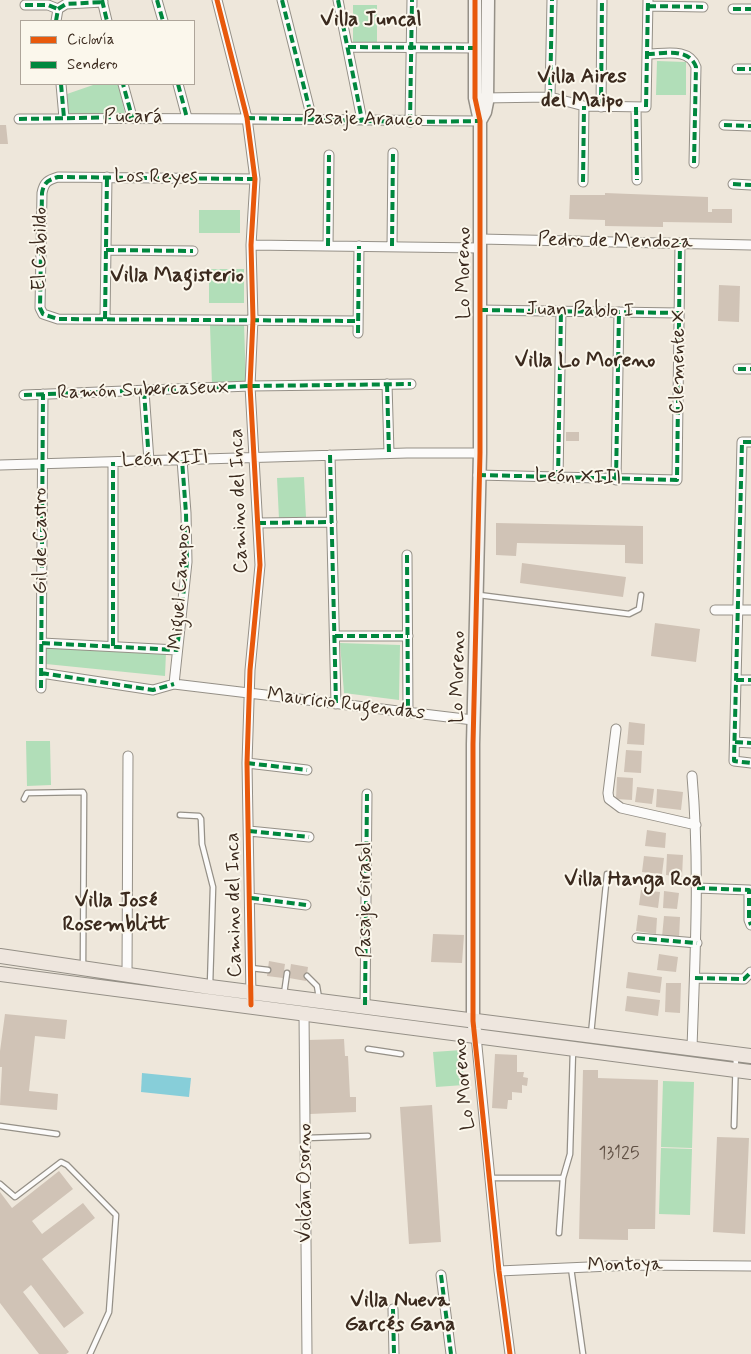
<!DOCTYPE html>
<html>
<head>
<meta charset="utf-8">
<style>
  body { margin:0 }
  #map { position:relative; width:751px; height:1354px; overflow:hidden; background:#eee7db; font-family:Mynerve,sans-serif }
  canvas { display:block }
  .legend { position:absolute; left:20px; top:20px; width:175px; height:65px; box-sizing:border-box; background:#fbf7ec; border:1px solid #aea59a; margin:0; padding:6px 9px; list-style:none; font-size:15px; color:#3b2a1e }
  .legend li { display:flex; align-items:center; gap:10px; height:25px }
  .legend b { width:25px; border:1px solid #aea59a }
</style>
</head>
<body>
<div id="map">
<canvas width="751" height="1354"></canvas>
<ul class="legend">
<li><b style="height:6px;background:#e8590c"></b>Ciclovía</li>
<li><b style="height:6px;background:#00873e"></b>Sendero</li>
</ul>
</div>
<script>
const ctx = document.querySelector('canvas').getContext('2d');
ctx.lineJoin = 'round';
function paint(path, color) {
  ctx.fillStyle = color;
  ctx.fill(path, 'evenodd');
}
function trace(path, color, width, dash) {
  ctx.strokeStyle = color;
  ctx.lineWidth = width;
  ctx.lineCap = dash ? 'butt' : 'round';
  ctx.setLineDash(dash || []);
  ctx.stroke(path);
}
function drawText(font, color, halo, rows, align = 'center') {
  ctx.font = font + ' Mynerve,sans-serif';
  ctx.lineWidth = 4;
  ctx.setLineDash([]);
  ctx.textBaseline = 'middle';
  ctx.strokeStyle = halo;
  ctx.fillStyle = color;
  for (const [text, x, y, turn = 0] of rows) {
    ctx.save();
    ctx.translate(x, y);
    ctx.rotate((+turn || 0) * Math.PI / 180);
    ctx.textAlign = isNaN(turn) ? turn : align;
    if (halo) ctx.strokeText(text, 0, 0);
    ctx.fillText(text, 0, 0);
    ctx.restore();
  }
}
paint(new Path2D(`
  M353 5H377V44H353Z
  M657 61 686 62V95H656Z
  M96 84H118L125 114H69L67 94Z
  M199 210H240V233H199Z
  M209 269H244V303H209Z
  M244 324 246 384 212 385 210 325Z
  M304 477 306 517 279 519 277 478Z
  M340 643 400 645 399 700 344 693Z
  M46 648 166 652 165 676 46 664Z
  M26 741H50L51 785 27 786Z
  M462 1050 464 1085 436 1087 433 1052Z
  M663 1081 694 1082 692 1148 661 1147Z
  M661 1148 692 1149 690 1215 659 1214Z`), '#b1deb8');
paint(new Path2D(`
  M142 1073 191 1078 189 1097 141 1092Z`), '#87ced9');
paint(new Path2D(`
  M0 125H6L8 144H0Z
  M605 193 708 197V212H712V209H732V223L663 222V227L605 226V220L569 219 570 195H605Z
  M719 285 740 286 739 322 718 321Z
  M566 432H579V441H566Z
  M496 523 643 526V564L625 563V545L517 543 516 556 496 555Z
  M522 563 626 577 623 597 520 583Z
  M655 623 700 629 696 662 651 656Z
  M629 722 645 724 644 745 627 744Z
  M626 750 642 751 641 773 624 772Z
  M617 777 633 778 632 800 616 799Z
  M637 787 654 789 652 804 635 802Z
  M657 789 683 792 681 810 656 807Z
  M647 830 666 833 665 848 645 846Z
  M667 854 683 855 682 877 666 875Z
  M644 856 664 858 662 874 642 872Z
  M641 890 660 892 658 908 639 905Z
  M664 891 679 893 677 909 663 908Z
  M638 915 657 918 656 934 636 931Z
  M664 916 680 917 679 939 662 937Z
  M433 934 464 935 462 963 431 962Z
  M659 954 678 957 676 972 657 970Z
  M269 961 285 964 283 978 267 976Z
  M291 964 308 967 306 981 289 978Z
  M628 972 662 977 660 993 626 988Z
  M666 983H681L680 1013 665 1012Z
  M627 996 660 1000 658 1016 625 1011Z
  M5 1014 67 1020 65 1039 35 1036 29 1091 58 1094 57 1110 0 1105 2 1067H0V1051Z
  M344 1039 345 1056H348L350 1097H356V1112L310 1114 307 1040Z
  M495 1054 517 1055V1072H524L523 1077 528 1078 527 1086 522 1085V1093L512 1092V1100H508L507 1109 492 1108Z
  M583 1070H598V1078L658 1080 655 1229H628V1240L579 1239Z
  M432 1105 441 1242 409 1244 400 1107Z
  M717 1137 749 1138 745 1234 713 1232Z
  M59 1171 73 1189 32 1221 42 1234 83 1203 95 1218 42 1259 84 1313 64 1328 31 1285 23 1292 69 1352 66 1354H39L0 1303V1192L12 1208Z`), '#d0c3b6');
const lane = new Path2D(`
  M479 595 629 614 639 609 641 595
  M24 799 27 793 83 792 84 794 83 965
  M180 815 199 816 201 819 202 844 213 887 210 985
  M251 968 268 970
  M307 976 317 986 319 998
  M284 994 287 973
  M591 1034 607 874
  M368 1049 401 1054
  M0 1126 57 1134
  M734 1126 736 1055
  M306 1138 368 1136
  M490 1178H563
  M0 1184 15 1197 61 1162 67 1165 116 1215 109 1312 90 1354
  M559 1233 563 1178 570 1154 573 1050
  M571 1268 583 1354`);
const street = new Path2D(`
  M102 0 107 21
  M157 0 163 21
  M217 0 247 118 255 179 251 245 253 319 250 386 260 565 250 670 247 763 251 997
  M282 0 312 119
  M338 0 362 120
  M25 5H48L58 9
  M648 6 703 7
  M58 9 66 4 103 2
  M733 9H751
  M56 21 58 9
  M348 47 475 48
  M647 54C664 54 689 47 696 67L694 163
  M737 69H751
  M61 84 64 118
  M123 84 132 117
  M178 84 187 118
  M550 97 552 0
  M482 98 550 97 584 106 646 107 648 0
  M601 107 602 0
  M636 107 637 180
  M19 119C173 117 326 120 480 121
  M410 122 412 0
  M724 125 751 126
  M255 179 58 177C48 180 44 182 42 193L40 308 43 314 58 319 358 321
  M583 182 584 106
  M733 184 751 185
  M480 239 751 245
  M251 245 480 248
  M328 246 329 155
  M392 246 393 153
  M106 250 193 251
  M480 310 679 313
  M105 319 107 177
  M358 333 359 246
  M738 369H751
  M387 384 389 453
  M144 391 149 461
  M24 395 250 386 411 384
  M751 442H742L734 761 751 763
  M330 455 336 704
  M0 465 407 453H480
  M478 475 677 480 680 243
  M558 478 561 311
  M616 480 619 312
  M258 523 332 522
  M407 555 408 713
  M715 610H751
  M335 636H408
  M42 643 177 650
  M113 646V462
  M41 673 153 690 174 684 473 720
  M736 680H751
  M174 684 187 562 186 513 182 460
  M41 688 43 394
  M616 729 608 793 609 799 621 808 696 825
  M735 742 751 743
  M247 763 307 770
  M692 776C700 867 695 957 692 1048
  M249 831 309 837
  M697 888 749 890V920L751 925
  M251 898 306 905
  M637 938 697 943
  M127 975 128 756
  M695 978 744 979 751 972
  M365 1005 367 794
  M304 1013 307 1354
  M476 1036 499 1271 510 1354
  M499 1271 633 1265 751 1266
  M441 1275 451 1354
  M393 1309 394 1354`);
const secondary = new Path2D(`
  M475 0V98L480 121V453L473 744V1021L476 1036
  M480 121 485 112 487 102 488 0`);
const primary = new Path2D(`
  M0 956 210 987 751 1056
  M0 974 751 1072`);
trace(lane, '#959087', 7);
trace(street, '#959087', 11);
trace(secondary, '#959087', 15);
trace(primary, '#959087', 16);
trace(lane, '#fcfbfa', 4.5);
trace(street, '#fcfbfa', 9);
trace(secondary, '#f6f3ef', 12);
trace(primary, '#eee6de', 14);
trace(new Path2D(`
  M102 0 107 21
  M157 0 163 21
  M282 0 312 119
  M338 0 362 120
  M25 5H48L58 9
  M648 6 703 7
  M58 9 66 4 103 2
  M733 9H751
  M56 21 58 9
  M348 47 475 48
  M647 54C664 54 689 47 696 67L694 163
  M737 69H751
  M61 84 64 118
  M178 84 187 118
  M550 97 552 0
  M601 107 602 0
  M636 107 637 180
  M646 107 648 0
  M247 118 410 122 480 121
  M19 119 132 117 123 84
  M410 122 412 0
  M724 125 751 126
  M255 179 58 177C48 180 44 182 42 193L40 308 43 314 58 319 358 321
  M583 182 584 106
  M733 184 751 185
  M328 246 329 155
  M392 246 393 153
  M106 250 193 251
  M480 310 679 313
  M105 319 107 177
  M358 333 359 246
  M738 369H751
  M387 384 389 453
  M144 391 149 461
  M24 395 250 386 411 384
  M751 442H742L734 761 751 763
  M330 455 336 704
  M478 475 677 480 680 243
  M558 478 561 311
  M616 480 619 312
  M258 523 332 522
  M407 555 408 713
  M335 636H408
  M42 643 177 650 187 562 186 513 182 460
  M113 646V462
  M41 673 153 690 174 684
  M736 680H751
  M41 688 43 394
  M735 742 751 743
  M247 763 307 770
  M249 831 309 837
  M697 888 749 890V920L751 925
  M251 898 306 905
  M637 938 697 943
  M695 978 744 979 751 972
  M365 1005 367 794
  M441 1275 451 1354
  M393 1309 394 1354`), '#00873e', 4, [8, 4]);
trace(new Path2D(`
  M217 0 247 118 255 179 251 245 253 319 250 386 260 565 250 670 247 763 251 1005
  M475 0V98L480 121V453L473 744V1021L499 1271 510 1354`), '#e8590c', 5);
drawText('18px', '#605044', null, [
  ["13125",619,1154]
]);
drawText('20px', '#3b2a1e', '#fbf7ec', [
  ["Pucará",133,118],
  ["Pasaje Arauco",363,120,1],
  ["Los Reyes",156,178,1],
  ["Pedro de Mendoza",615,242,1],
  ["El Cabildo",41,249,-89],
  ["Lo Moreno",465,273,-90],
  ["Juan Pablo I",580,311,1],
  ["Clemente X",679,362,-89],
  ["Ramón Subercaseux",143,391,-2],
  ["León XIII",165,460,-2],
  ["León XIII",578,478,2],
  ["Camino del Inca",240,501,-92],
  ["Gil de Castro",42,541,-90],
  ["Miguel Campos",181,587,-86],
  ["Lo Moreno",459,677,-89],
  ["Mauricio Rugendas",346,705,7],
  ["Pasaje Girasol",366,900,-90],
  ["Camino del Inca",235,905,-91],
  ["Lo Moreno",465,1084,-96],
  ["Volcán Osorno",306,1183,-90],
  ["Montoya",625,1266,-1]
]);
drawText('bold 21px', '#3b2a1e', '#fbf7ec', [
  ["Villa Juncal",371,21],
  ["Villa Aires",582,78],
  ["del Maipo",582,102],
  ["Villa Magisterio",177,277],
  ["Villa Lo Moreno",585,362],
  ["Villa Hanga Roa",633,881],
  ["Villa José",116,902],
  ["Rosemblitt",116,926],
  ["Villa Nueva",400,1302],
  ["Garcés Gana",400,1326]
]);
</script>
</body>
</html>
